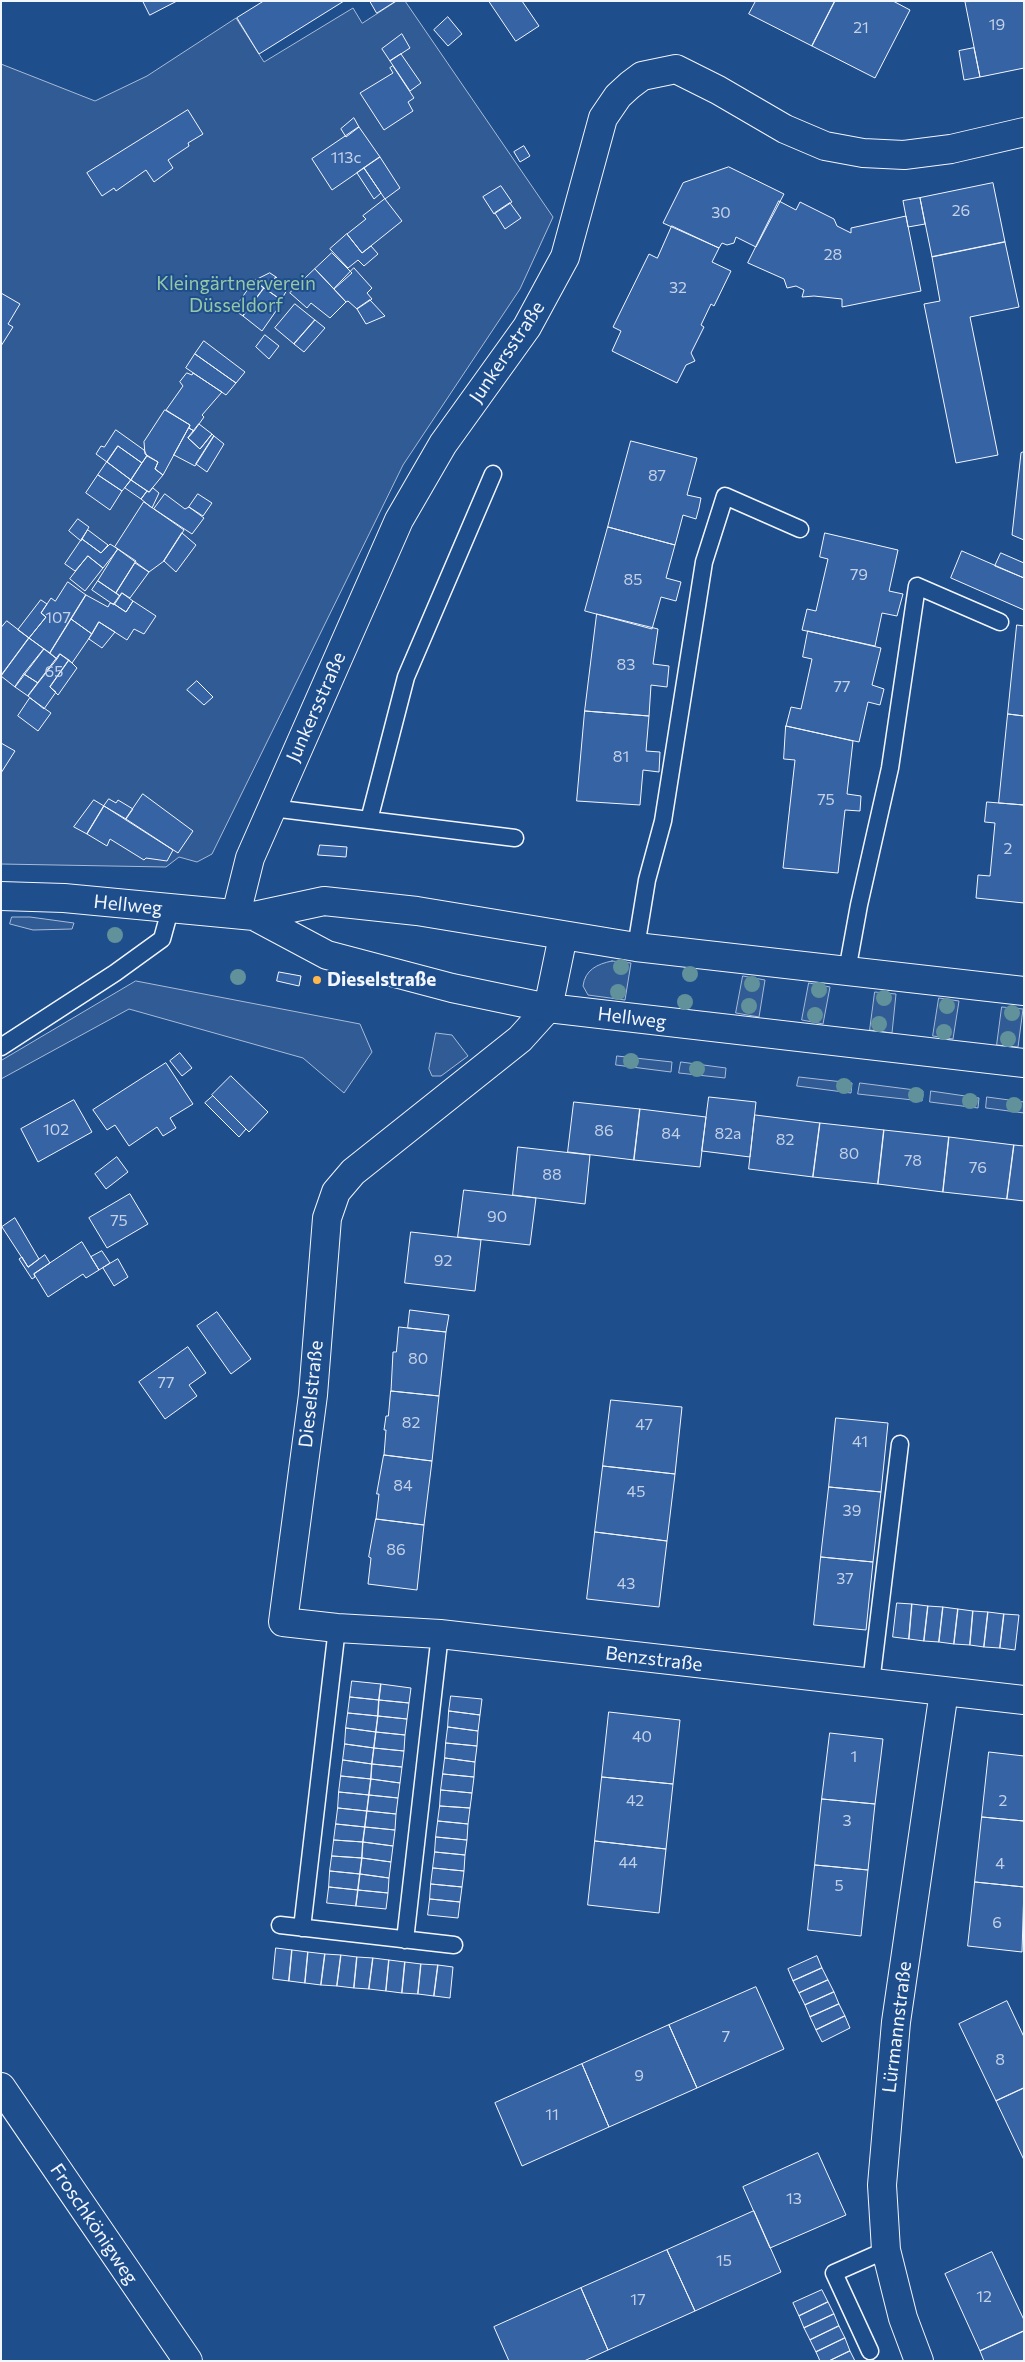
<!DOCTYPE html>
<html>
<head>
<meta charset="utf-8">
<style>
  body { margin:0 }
  #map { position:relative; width:1025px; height:2362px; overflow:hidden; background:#1f4e8c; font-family:Commissioner,sans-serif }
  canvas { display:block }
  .frame { position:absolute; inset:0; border:2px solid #f2f6ff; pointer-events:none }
</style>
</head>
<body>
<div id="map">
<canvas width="1025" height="2362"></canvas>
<div class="frame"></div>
</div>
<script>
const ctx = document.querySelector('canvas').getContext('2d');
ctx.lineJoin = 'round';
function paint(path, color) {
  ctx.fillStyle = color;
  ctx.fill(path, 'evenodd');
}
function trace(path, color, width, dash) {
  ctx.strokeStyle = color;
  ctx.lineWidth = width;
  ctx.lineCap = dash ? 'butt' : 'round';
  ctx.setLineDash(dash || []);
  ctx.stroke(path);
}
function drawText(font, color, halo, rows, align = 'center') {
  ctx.font = font + ' Commissioner,sans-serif';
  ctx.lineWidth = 4;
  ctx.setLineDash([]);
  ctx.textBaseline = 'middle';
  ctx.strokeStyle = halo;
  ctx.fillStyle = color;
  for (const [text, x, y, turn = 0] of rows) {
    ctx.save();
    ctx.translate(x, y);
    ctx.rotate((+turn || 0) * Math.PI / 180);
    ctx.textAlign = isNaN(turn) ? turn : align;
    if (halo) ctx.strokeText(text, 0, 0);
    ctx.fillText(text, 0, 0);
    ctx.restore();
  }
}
const green = new Path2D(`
  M397 1H405L553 217 520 289 403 465 212 854 197 862 179 857 166 867 1 864V64L95 101 147 76 236 18 264 62 353 8 362 23Z
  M12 917H30L74 923 72 929 33 930 10 924Z
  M612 961 631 963 625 1000 588 995 583 986C585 970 597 964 612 961Z
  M743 976 765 980 759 1017 736 1013Z
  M136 981 360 1024 372 1052 344 1093 303 1058 129 1009 1 1079V1061Z
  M809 983 830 987 823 1024 802 1020Z
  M875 992 896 994 892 1033 870 1030Z
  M939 998 959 1001 953 1039 933 1036Z
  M1002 1007 1023 1009 1018 1047 997 1045Z
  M436 1033 452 1035 468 1056 441 1076H432L429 1069Z
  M617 1056 672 1062 671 1072 616 1065Z
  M681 1062 726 1068 725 1078 679 1073Z
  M799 1077 852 1083 851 1093 797 1086Z
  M860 1083 923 1091 922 1101 858 1094Z
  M931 1091 979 1098 978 1108 930 1102Z
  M987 1097 1024 1102V1113L986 1108Z`);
paint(green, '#305b95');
trace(green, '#a8bbd7', 1);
const building = new Path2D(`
  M143 1H177L150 15Z
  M264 1H344L259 54 237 18Z
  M370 1H396L377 13Z
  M489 1H522L539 26 516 41Z
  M756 1H835L812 46 749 14Z
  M835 1H893L910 10 875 78 812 46Z
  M1024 1V68L980 77 965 2Z
  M448 17 462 34 448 46 434 30Z
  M402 34 410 48 390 61 382 49Z
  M974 48 980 77 964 80 959 51Z
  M401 54 421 83 410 91 390 61Z
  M393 66 414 98 408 102 413 111 384 130 360 93 393 73 390 68Z
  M188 110 203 134 188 143 189 146 168 160 173 168 154 182 146 170 116 191 114 188 102 196 87 173Z
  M354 118 359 127 346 137 341 129Z
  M359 127 380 157 332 190 312 159Z
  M524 146 530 156 520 162 514 152Z
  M380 157 400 188 385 199 364 168Z
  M729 167 784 194 756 247 736 237 734 243 727 245 722 243 719 248 663 223 683 183Z
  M364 168 381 193 374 199 357 173Z
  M993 183 1005 242 932 257 920 198Z
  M501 186 512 202 494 214 483 197Z
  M920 198 925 224 908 227 903 201Z
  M385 199 402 221 362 253 347 234 366 219 363 216Z
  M779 201 796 210 800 202 834 219 837 226 851 233V228L906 216 921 291 842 307V299L814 296 802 297 804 290 796 286 787 288 784 279 748 263Z
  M510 203 521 218 505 229 495 213Z
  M672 226 719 248 712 262 731 271 714 306 711 304 701 325 704 327 691 353 695 361 686 365 677 383 612 351 621 331 613 327 649 254 657 258Z
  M347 234 362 253 371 246 378 254 364 266 358 260 348 268 330 249Z
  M1005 242 1019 307 970 317 998 455 956 463 924 304 940 301 932 257Z
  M332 253 352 273 334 289 315 269Z
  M354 268 372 288 367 293 372 299 357 309 348 301 346 302 334 289Z
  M315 269 346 302 330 318 311 303 307 308 290 293Z
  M270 273 276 277 267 290 254 281Z
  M276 277 287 290 281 300 267 290Z
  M254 281 264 288 243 316 234 310Z
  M264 288 283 301 262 331 243 316Z
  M1 293 20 304 8 324 13 327 1 346Z
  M370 300 385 316 366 324 357 309Z
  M295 304 315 320 294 344 275 328Z
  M315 320 325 328 304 352 294 344Z
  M265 335 279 346 269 359 256 347Z
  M204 341 245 372 236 383 195 354Z
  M195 354 236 383 226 395 186 368Z
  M187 373 192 375 193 373 222 392 202 415 204 417 194 431 189 428 190 425 166 410 183 386 180 382Z
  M165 410 190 425 163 475 155 469 158 462 145 454 144 442Z
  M199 424 212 434 200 449 188 438Z
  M189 428 194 431 188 438 200 449 212 434 214 436 195 466 174 455Z
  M116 430 144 450 147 456 142 463 118 446 107 462 96 454 101 446 104 447Z
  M214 436 224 444 207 472 196 464Z
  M631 441 697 458 687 495 701 498 699 508 696 519 683 515 675 545 608 527Z
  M118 446 142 463 131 480 107 462Z
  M1024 452V540L1012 535 1021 453Z
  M147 456 158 462 155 469 163 475 149 492 131 480Z
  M107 462 131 480 122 491 98 475Z
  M98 475 122 491 110 510 86 493Z
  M131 480 147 491 141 499 125 488Z
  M153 488 159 493 152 508 141 499 147 491 149 492Z
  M165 494 185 509 189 507 204 518 192 534 154 509Z
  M198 494 212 503 203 516 189 507Z
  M144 502 184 530 164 561 149 572 115 547Z
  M78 519 89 527 81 541 69 531Z
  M608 527 675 545 666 578 681 582 676 601 661 597 652 629 585 611Z
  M88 530 108 545 101 553 82 539Z
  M182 533 196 545 176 572 164 561Z
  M825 533 898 550 889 591 903 594 897 616 882 613 875 646 802 630 807 609 816 611 828 559 820 557Z
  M82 539 101 553 110 544 118 549 103 568 88 556 75 571 65 564Z
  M118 549 136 561 116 593 98 581Z
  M962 551 1024 578V610L951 578Z
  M1001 553 1024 563V578L995 566Z
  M88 556 103 568 85 591 70 579Z
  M135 563 149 572 130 598 122 593 120 596 116 593Z
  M98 581 120 596 114 605 92 590Z
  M68 582 86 595 50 653 29 638 46 617 41 613 51 598 55 601Z
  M122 593 133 601 126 612 114 604Z
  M86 595 108 607 110 603 114 604 126 612 133 601 156 616 144 634 134 629 127 640 99 622 92 634 71 619Z
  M41 600 47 604 41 613 46 617 29 638 18 630Z
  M597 614 658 629 653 664 669 666 667 687 651 685 649 716 585 711Z
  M71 619 92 634 72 663 60 654 57 659 50 653Z
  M7 621 29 638 1 676V628Z
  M99 622 115 632 102 648 89 639Z
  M1017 625 1024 626V716L1008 714Z
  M808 631 881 648 872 685 884 689 880 705 868 702 859 742 786 726 791 707 801 709 812 659 803 657Z
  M29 638 44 649 15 687 1 676Z
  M44 649 57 659 38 683 24 674Z
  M60 654 69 660 50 687 56 692 44 709 28 696Z
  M69 660 77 668 58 695 50 687Z
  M24 674 38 683 28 696 15 687Z
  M197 681 213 697 204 705 187 690Z
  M30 698 51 713 38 731 18 716Z
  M585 711 649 716 646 751 660 752 659 772 643 770 640 805 577 801Z
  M1008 714 1024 716V805L999 803Z
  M786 726 853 741 847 794 861 796 860 811 845 810 838 873 783 868 795 760 784 759Z
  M1 743 15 751 1 773Z
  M143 794 193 831 178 853 126 819Z
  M109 799 116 803 118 800 133 809 126 819 104 806Z
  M94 800 104 806 87 834 74 827Z
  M987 802 1024 805V903L976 898 978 875 990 876 995 823 985 822Z
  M104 806 173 850 167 861 146 858 144 860 110 839 107 846 87 834Z
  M320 845 347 847 346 857 318 855Z
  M279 972 301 976 299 986 277 981Z
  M180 1053 192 1068 182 1076 170 1061Z
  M166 1063 193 1104 170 1118 176 1128 163 1136 157 1127 129 1146 115 1125 107 1130 93 1110Z
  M231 1076 268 1112 249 1132 212 1095Z
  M213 1096 246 1129 239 1137 205 1103Z
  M709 1097 756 1102 750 1157 702 1151Z
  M74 1100 92 1132 38 1162 21 1129Z
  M574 1102 640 1109 634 1160 568 1152Z
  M640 1109 706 1117 700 1167 634 1160Z
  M755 1115 820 1123 813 1177 749 1169Z
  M820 1123 884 1130 878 1184 813 1177Z
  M884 1130 949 1137 943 1192 878 1184Z
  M949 1137 1014 1145 1007 1199 943 1192Z
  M1014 1145 1024 1146V1201L1007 1199Z
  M518 1147 590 1155 585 1204 513 1195Z
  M117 1157 128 1172 106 1189 95 1174Z
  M464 1190 536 1198 530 1245 458 1237Z
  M130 1194 148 1224 107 1248 89 1218Z
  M15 1218 39 1259 28 1267 2 1227Z
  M411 1232 481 1240 475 1291 405 1283Z
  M82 1242 99 1270 86 1278 83 1274 48 1297 34 1274Z
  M102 1251 110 1263 99 1270 91 1257Z
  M45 1255 50 1263 34 1274 35 1277 32 1279 19 1259 22 1257 28 1267Z
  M118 1259 128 1277 114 1286 103 1268Z
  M410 1310 449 1315 446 1332 408 1328Z
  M217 1312 251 1359 231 1374 197 1326Z
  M399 1327 446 1332 439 1396 391 1391 393 1352H396Z
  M188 1347 206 1373 189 1385 197 1396 165 1419 139 1382Z
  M391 1391 439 1396 432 1461 384 1455 386 1430H384L386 1416H388Z
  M611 1400 682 1407 675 1474 603 1466Z
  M836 1418 888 1423 881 1492 829 1487Z
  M384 1455 432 1461 424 1525 376 1519 379 1494H377Z
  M603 1466 675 1474 667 1541 595 1532Z
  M829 1487 881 1492 873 1562 821 1557Z
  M376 1519 424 1525 417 1590 368 1584 371 1558 369 1557Z
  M595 1532 667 1541 659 1607 587 1599Z
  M821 1557 873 1562 866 1630 814 1625Z
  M897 1603 912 1604 909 1639 893 1637Z
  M912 1604 928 1606 924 1641 909 1639Z
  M928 1606 943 1607 939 1642 924 1641Z
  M943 1607 958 1609 954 1644 939 1642Z
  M958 1609 973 1611 970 1645 954 1644Z
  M973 1611 988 1612 984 1647 970 1645Z
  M988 1612 1004 1614 1000 1648 984 1647Z
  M1004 1614 1019 1615 1015 1650 1000 1648Z
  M352 1681 381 1684 379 1700 350 1697Z
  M381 1684 411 1688 409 1703 379 1700Z
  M451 1696 482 1699 480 1715 449 1711Z
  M350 1697 379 1700 378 1716 348 1713Z
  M379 1700 409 1703 407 1719 378 1716Z
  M449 1711 480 1715 478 1731 448 1727Z
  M609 1712 680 1720 673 1784 602 1777Z
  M348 1713 378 1716 376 1732 346 1728Z
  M378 1716 407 1719 405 1735 376 1732Z
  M448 1727 478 1731 477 1746 446 1743Z
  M346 1728 376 1732 374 1748 345 1744Z
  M376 1732 405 1735 404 1751 374 1748Z
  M830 1733 883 1739 875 1804 822 1799Z
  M446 1743 477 1746 475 1762 445 1758Z
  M345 1744 374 1748 372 1764 343 1760Z
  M374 1748 404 1751 402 1767 372 1764Z
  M989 1752 1024 1756V1821L982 1817Z
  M445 1758 475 1762 474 1777 443 1774Z
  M343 1760 372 1764 371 1779 341 1776Z
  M372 1764 402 1767 400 1783 371 1779Z
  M443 1774 474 1777 472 1793 441 1790Z
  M341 1776 371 1779 369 1795 339 1792Z
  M602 1777 673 1784 666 1849 595 1841Z
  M371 1779 400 1783 398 1798 369 1795Z
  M441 1790 472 1793 470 1808 440 1806Z
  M339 1792 369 1795 367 1811 338 1808Z
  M369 1795 398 1798 396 1814 367 1811Z
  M822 1799 875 1804 868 1870 815 1865Z
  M440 1806 470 1808 468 1824 438 1821Z
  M338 1808 367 1811 365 1827 336 1824Z
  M367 1811 396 1814 395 1830 365 1827Z
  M982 1817 1024 1821V1887L975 1882Z
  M438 1821 468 1824 467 1840 436 1837Z
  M336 1824 365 1827 363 1842 334 1840Z
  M365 1827 395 1830 393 1846 363 1842Z
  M436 1837 467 1840 465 1855 435 1852Z
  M334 1840 363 1842 362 1858 332 1856Z
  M595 1841 666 1849 659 1913 588 1905Z
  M363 1842 393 1846 391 1862 362 1858Z
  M435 1852 465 1855 464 1871 433 1868Z
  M332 1856 362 1858 360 1874 330 1871Z
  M362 1858 391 1862 389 1878 360 1874Z
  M815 1865 868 1870 861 1936 808 1930Z
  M433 1868 464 1871 462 1887 431 1884Z
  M330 1871 360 1874 358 1890 329 1887Z
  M360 1874 389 1878 388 1893 358 1890Z
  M975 1882 1024 1887 1022 1952 968 1946Z
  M431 1884 462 1887 460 1902 430 1899Z
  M329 1887 358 1890 356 1906 327 1903Z
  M358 1890 388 1893 386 1909 356 1906Z
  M430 1899 460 1902 458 1918 428 1915Z
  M276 1948 292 1950 289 1981 273 1979Z
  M292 1950 308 1952 305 1983 289 1981Z
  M308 1952 325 1954 321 1985 305 1983Z
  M325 1954 341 1955 337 1986 321 1985Z
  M341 1955 357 1957 354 1988 337 1986Z
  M817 1956 822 1968 793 1981 788 1969Z
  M357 1957 373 1958 369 1989 354 1988Z
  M373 1958 389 1960 386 1991 369 1989Z
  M389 1960 405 1962 402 1993 386 1991Z
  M405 1962 421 1964 418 1994 402 1993Z
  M421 1964 438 1965 434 1996 418 1994Z
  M438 1965 453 1967 450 1998 434 1996Z
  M822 1968 828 1980 799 1993 793 1981Z
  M828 1980 834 1992 805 2005 799 1993Z
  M756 1987 784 2049 697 2088 669 2025Z
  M834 1992 839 2004 810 2017 805 2005Z
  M1007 2001 1024 2037V2088L996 2101 959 2024Z
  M839 2004 845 2016 816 2030 810 2017Z
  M845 2016 850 2028 822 2042 816 2030Z
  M669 2025 697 2088 609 2127 582 2064Z
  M582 2064 609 2127 522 2166 495 2103Z
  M1024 2088V2160L996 2101Z
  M818 2153 846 2215 770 2248 743 2187Z
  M754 2211 781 2272 695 2311 667 2250Z
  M667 2250 695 2311 608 2350 581 2288Z
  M992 2252 1024 2320V2331L980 2351 945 2274Z
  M581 2288 608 2350 584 2361H509L494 2327Z
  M822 2290 828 2302 799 2316 793 2303Z
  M828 2302 834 2314 804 2328 799 2316Z
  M834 2314 839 2326 810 2340 804 2328Z
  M839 2326 845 2338 816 2352 810 2340Z
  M1024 2331V2361H984L980 2351Z
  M845 2338 850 2351 829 2361H820L816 2352Z
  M850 2351 855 2361H829Z`);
paint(building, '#3563a3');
trace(building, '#f2f6ff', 1);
const service = new Path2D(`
  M272 808 515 838
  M369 820 406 677 493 474
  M636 947 647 880 663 821 704 562 725 496 800 529
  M847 971 859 905 890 768 917 586 1000 622
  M1 1047 115 973 162 939 170 910
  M871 1683 900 1444
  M280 1925 454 1945
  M302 1928 337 1628
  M405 1940 440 1634
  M870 2351 834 2273 886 2250`);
const minor = new Path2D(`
  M236 914 250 858 399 520 443 444 527 327 565 257 603 118 618 96 630 85 642 76 676 69 718 90 785 129 825 146 863 153 904 155 951 149 1024 132
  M548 1008 520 1039 353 1172 336 1192 327 1218 313 1395 283 1622 337 1628 440 1634 1024 1700
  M1 2087 188 2361
  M919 2361 903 2318 886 2250 882 2185 896 2022 944 1691`);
const secondary = new Path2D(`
  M1 896 64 898 254 916 324 901 417 911 636 947 1024 991
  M254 916 327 955 452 988 548 1008 1024 1063
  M548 1008 563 936`);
trace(service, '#f2f6ff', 19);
trace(minor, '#f2f6ff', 30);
trace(secondary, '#f2f6ff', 30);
trace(service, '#1f4e8c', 16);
trace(minor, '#1f4e8c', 28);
trace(secondary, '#1f4e8c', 28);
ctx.fillStyle = '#61919a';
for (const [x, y] of [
  [115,935],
  [621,967],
  [690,974],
  [238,977],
  [752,984],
  [819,990],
  [618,992],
  [884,998],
  [685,1002],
  [749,1006],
  [947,1006],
  [1012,1013],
  [815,1015],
  [879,1024],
  [944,1032],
  [1008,1039],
  [631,1061],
  [697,1069],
  [844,1086],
  [916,1095],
  [970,1101],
  [1014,1105]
]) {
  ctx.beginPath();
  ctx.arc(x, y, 8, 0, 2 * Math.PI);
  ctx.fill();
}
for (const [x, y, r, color] of [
  [317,980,5,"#ffb74d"]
]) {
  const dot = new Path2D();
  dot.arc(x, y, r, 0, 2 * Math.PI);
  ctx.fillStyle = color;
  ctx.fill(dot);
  trace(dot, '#1f4e8c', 2);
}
drawText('16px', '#c3d1e8', null, [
  ["19",997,25],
  ["21",861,28],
  ["113c",346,158],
  ["26",961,211],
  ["30",721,213],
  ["28",833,255],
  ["32",678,288],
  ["87",657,476],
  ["79",859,575],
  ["85",633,580],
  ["107",58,618],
  ["83",626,665],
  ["65",54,672],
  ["77",842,687],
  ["81",621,757],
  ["75",826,800],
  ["2",1008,849],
  ["102",56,1130],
  ["86",604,1131],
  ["84",671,1134],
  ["82a",728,1134],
  ["82",785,1140],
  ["80",849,1154],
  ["78",913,1161],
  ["76",978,1168],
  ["88",552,1175],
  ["90",497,1217],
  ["75",119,1221],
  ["92",443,1261],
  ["80",418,1359],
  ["77",166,1383],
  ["82",411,1423],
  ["47",644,1425],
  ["41",860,1442],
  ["84",403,1486],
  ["45",636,1492],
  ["39",852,1511],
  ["86",396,1550],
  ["37",845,1579],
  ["43",626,1584],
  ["40",642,1737],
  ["1",854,1757],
  ["42",635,1801],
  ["2",1003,1801],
  ["3",847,1821],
  ["44",628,1863],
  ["4",1000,1864],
  ["5",839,1886],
  ["6",997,1923],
  ["7",726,2037],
  ["8",1000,2060],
  ["9",639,2076],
  ["11",552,2115],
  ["13",794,2199],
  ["15",724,2261],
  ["12",984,2297],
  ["17",638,2300]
]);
drawText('19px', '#97c8a6', '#1f4e8c', [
  ["Kleingärtnerverein",236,284],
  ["Düsseldorf",236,306]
]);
drawText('19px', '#f2f6ff', '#1f4e8c', [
  ["Junkersstraße",507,352,-56],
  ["Junkersstraße",316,707,-66],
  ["Hellweg",128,905,6],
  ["Hellweg",632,1018,7],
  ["Dieselstraße",311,1394,-84],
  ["Benzstraße",654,1659,7],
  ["Lürmannstraße",897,2027,-83],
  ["Froschkönigweg",94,2224,56]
]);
drawText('bold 19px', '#f2f6ff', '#1f4e8c', [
  ["Dieselstraße",327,980]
], 'left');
</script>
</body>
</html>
